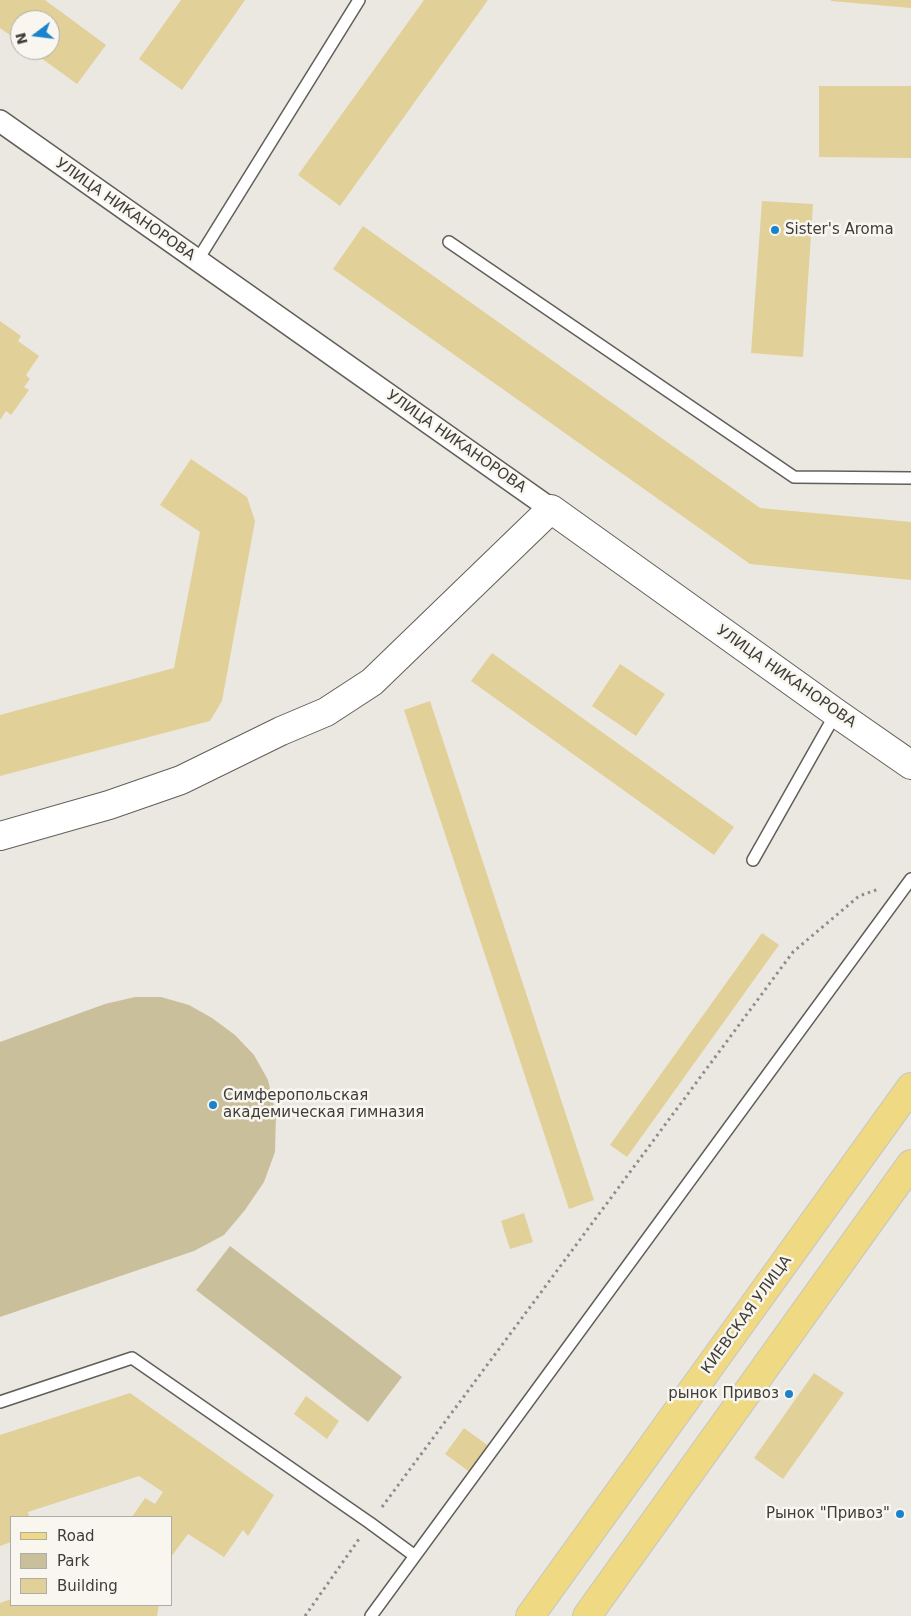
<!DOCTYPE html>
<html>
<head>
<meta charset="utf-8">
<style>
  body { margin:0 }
  #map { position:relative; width:911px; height:1616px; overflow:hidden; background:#ebe8e2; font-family:"DejaVu Sans",sans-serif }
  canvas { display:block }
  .legend { position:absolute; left:10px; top:1516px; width:162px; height:90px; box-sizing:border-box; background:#f8f6ef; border:1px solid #aeaca7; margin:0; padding:6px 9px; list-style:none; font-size:15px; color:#3e3d3a }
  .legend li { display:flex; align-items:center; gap:10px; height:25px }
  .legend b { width:25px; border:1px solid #aeaca7 }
  .north { position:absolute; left:10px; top:10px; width:50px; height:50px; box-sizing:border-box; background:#f8f6ef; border:1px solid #aeaca7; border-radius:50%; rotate:255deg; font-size:14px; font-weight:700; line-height:20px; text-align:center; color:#3e3d3a }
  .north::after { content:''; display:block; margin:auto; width:18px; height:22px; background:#1b82cc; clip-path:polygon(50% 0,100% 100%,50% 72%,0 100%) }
</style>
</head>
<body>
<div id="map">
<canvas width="911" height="1616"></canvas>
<ul class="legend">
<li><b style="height:6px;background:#efd982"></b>Road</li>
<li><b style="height:14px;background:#cabf9b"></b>Park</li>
<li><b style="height:14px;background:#e1d098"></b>Building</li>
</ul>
<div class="north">N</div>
</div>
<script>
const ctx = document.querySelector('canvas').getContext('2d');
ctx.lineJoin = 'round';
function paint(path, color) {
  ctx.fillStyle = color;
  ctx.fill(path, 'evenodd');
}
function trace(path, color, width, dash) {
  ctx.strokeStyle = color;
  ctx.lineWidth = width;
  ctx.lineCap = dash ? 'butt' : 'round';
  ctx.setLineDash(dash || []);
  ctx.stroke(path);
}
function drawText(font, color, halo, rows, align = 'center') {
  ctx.font = font + ' "DejaVu Sans",sans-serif';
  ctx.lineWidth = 5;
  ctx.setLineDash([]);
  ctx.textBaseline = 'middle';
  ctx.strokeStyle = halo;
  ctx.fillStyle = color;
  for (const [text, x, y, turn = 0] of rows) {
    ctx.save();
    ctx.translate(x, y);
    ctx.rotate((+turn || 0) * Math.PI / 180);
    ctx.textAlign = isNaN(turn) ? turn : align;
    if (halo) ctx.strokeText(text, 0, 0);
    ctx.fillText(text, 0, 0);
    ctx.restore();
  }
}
paint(new Path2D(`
  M135 997H161L189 1005 212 1018 235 1035 254 1055 268 1080 276 1114 275 1152 264 1182 245 1210 224 1235 194 1251 0 1317V1042L105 1004Z
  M230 1246 402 1377 368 1422 196 1290Z`), '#cabf9b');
paint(new Path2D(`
  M0 0H45L106 45 77 84 30 50H50V20H20V42L0 28Z
  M181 0H245L182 90 139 59Z
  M424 0H488L340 206 298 175Z
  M831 0H911V8L831 1Z
  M819 86H911V158L819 157Z
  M762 201 813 204 803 357 751 353Z
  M363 226 760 508 911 522V580L750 564 333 269Z
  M0 321 21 336 18 341 39 356 26 375 30 379 24 387 29 390 11 415 6 411 0 420Z
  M191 459 247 497 255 521 222 701 210 721 0 776V715L174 668 200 532 160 505Z
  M492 653 734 827 714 855 471 681Z
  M620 664 665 694 636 736 592 706Z
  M430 701 594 1200 569 1209 404 710Z
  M762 933 779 945 627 1157 610 1145Z
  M524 1213 533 1242 510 1249 501 1221Z
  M814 1373 844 1393 783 1479 754 1458Z
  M130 1393 274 1495 248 1536 243 1530 224 1557 188 1534 171 1557V1517H132L145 1498 155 1504 163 1492 139 1476 28 1512 29 1517H11V1542L0 1546V1435Z
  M306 1396 339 1421 327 1439 294 1414Z
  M464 1428 490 1447 471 1473 445 1454Z
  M11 1599V1605H159L157 1616H0V1603Z`), '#e1d098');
const service = new Path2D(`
  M449 242 794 477 911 478
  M197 261 359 0
  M753 860 836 713
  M0 1402 132 1358 370 1523 415 1556
  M371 1616 911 879`);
const minor = new Path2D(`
  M0 121 551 509`);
const tertiary = new Path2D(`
  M0 836 109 805 181 780 281 731 326 712 372 682 551 509 836 713 911 765`);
const primary = new Path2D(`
  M530 1616 911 1087
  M587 1616 911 1164`);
trace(service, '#615f59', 14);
trace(minor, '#615f59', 24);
trace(tertiary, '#615f59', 30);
trace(primary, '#c5c5c4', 30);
trace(new Path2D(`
  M382 1507 793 952 859 896 879 889
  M305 1616 359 1539`), '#8f8d88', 3, [2.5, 4]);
trace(service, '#fff', 11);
trace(minor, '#fff', 21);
trace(tertiary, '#fff', 28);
trace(primary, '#efd982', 28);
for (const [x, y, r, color] of [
  [775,230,5,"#1b82cc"],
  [213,1105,5,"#1b82cc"],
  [789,1394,5,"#1b82cc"],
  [900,1514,5,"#1b82cc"]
]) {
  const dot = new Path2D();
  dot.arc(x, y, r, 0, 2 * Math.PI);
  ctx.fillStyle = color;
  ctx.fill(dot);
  trace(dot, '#f8f6ef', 2);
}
drawText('15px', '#3e3d3a', '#f8f6ef', [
  ["УЛИЦА НИКАНОРОВА",125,210,35],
  ["УЛИЦА НИКАНОРОВА",456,442,35],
  ["УЛИЦА НИКАНОРОВА",786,677,35],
  ["КИЕВСКАЯ УЛИЦА",747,1315,-54]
]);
drawText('15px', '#3e3d3a', '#f8f6ef', [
  ["Sister's Aroma",785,230],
  ["Симферопольская",223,1096],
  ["академическая гимназия",223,1113],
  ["рынок Привоз",779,1394,"right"],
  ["Рынок \"Привоз\"",890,1514,"right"]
], 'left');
</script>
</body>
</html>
